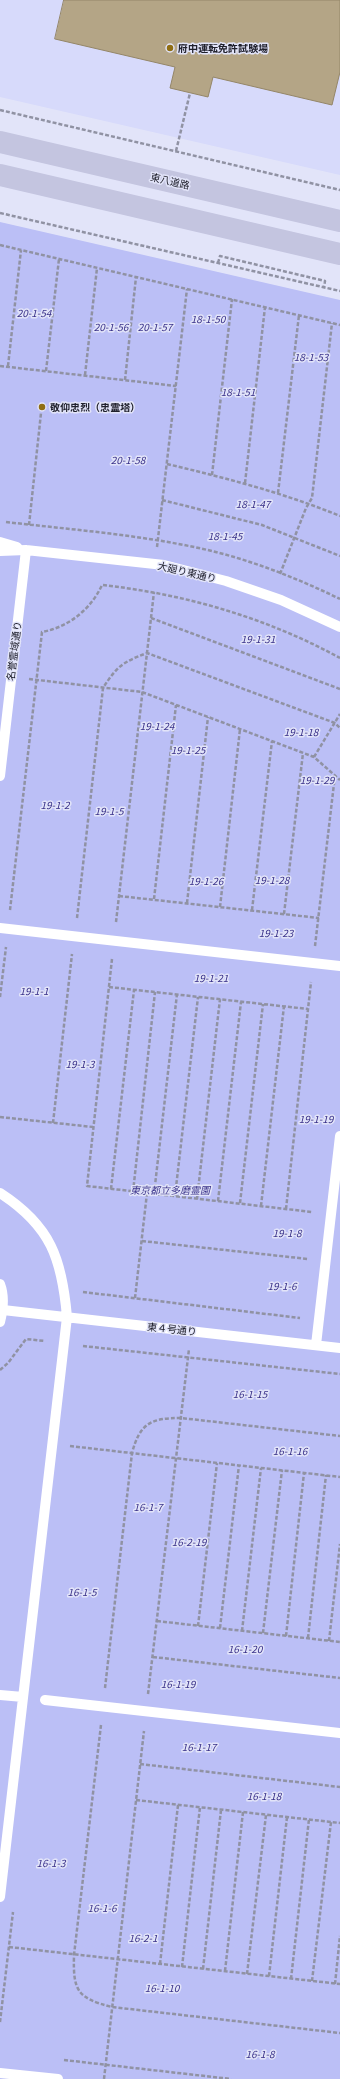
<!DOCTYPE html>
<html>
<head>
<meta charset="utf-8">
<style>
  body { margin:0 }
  canvas { display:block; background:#e2e4f9 }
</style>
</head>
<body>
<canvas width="340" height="2079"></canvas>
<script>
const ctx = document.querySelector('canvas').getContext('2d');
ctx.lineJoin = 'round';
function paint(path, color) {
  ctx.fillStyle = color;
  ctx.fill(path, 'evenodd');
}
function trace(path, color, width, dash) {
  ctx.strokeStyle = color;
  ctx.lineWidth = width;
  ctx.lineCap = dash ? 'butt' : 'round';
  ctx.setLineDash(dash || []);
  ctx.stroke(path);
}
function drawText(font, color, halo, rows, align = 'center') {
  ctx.font = font + ' Georgia,"Noto Sans JP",serif';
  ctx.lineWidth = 3;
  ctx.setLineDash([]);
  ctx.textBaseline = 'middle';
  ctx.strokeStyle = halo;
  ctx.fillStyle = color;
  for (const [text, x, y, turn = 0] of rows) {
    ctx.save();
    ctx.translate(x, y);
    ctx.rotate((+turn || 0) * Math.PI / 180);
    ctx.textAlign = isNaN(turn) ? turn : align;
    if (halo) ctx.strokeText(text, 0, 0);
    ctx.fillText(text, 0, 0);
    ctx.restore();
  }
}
paint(new Path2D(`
  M0 0H340V175L0 97Z`), '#d7dafb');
paint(new Path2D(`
  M0 222 340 300V2079H0Z`), '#bbbff6');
const building = new Path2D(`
  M64 0H340V72L332 105 213 77 208 97 170 88 175 67 55 39Z`);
paint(building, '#b4a586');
trace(building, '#948668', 1);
trace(new Path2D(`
  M0 110 340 190
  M176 151 190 93
  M0 213 340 291
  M0 245 340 325
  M218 263 220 256 325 281 324 287
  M0 366 176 386
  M8 366 21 250
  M46 371 59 259
  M85 375 97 268
  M125 380 136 277
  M167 464C226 478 284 493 340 516
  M212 475 232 299
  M245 483 265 307
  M278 493 299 315
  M162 500 262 525 340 556
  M6 522C75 530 144 535 212 551 256 562 299 579 340 599
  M29 525 41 413
  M157 547 187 289
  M280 574 306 508 312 498 332 323
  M151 618 340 689
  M29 679 142 692 314 757 340 780
  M314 757 340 714
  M119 896 319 918
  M154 899 176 705
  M187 903 208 717
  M220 907 240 729
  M10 910 42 632C69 627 91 609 102 585 185 594 267 618 340 658
  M252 910 272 741
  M284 914 303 753
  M77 918 103 688C117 666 123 662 147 653L335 723 340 728
  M116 922 154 592
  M315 946 335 775
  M112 959 87 1186 312 1212
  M109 987 308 1009
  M0 997 6 947
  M0 1117 93 1127
  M53 1123 72 954
  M111 1189 134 990
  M133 1192 155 992
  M154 1194 177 994
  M175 1196 198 997
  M197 1199 220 999
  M218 1201 241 1002
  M240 1203 263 1004
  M261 1206 284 1006
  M286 1209 311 982
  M142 1241 308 1259
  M83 1292 300 1318
  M135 1298 147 1193
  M83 1346 340 1374
  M0 1370 8 1363 26 1339 45 1341
  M70 1446 340 1477
  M157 1621 340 1642
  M198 1626 217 1463
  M220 1628 239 1465
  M242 1631 261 1468
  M263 1633 282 1470
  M286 1636 304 1473
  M308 1638 326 1475
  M329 1641 340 1544
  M153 1657 340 1678
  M105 1688 132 1453C140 1423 151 1418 181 1418L340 1436
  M148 1694 189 1349
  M101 1725 74 1955C73 1991 77 1998 112 2007L340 2033
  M140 1764 340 1787
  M136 1800 340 1823
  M9 1947 340 1984
  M160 1964 178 1805
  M182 1967 200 1807
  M203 1969 221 1810
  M225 1971 243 1812
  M247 1974 266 1815
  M269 1976 287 1817
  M291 1979 309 1819
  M312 1981 331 1822
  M335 1984 340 1936
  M0 2022 13 1912
  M64 2060 231 2079
  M104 2079 144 1731`), '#9092a3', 2.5, [4, 2]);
trace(new Path2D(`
  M0 542 17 547
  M0 551 26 550 164 565 226 581 281 600 340 627
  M0 776 26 550
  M0 928 340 966
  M0 1193C51 1226 62 1259 67 1317L0 1897
  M0 1284C5 1297 3 1310 0 1322
  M3 1310 340 1348
  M316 1345 340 1136
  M0 1695 23 1697
  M45 1700 340 1733
  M0 2073 58 2079`), '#fff', 10);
trace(new Path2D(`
  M0 142 340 221
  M0 175 340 254`), '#c4c5e0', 22);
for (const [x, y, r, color] of [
  [170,48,4,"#906e13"],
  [42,407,4,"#906e13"]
]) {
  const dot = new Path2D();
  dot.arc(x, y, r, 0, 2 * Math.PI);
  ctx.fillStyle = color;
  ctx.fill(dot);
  trace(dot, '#e2e4f9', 1.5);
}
drawText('bold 10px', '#20212d', '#e2e4f9', [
  ["府中運転免許試験場",178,48],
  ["敬仰忠烈（忠霊塔）",50,407]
], 'left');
drawText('10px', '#20212d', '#e2e4f9', [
  ["東八道路",170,181,13],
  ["大廻り東通り",187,572,13],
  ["名誉霊域通り",14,651,-83],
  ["東４号通り",172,1329,6]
]);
drawText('italic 10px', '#3a328a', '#e2e4f9', [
  ["20-1-54",34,313],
  ["18-1-50",208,319],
  ["20-1-56",111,327],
  ["20-1-57",155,327],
  ["18-1-53",311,357],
  ["18-1-51",238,392],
  ["20-1-58",128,460],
  ["18-1-47",253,504],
  ["18-1-45",225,536],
  ["19-1-31",258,639],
  ["19-1-24",157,726],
  ["19-1-18",301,732],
  ["19-1-25",188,750],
  ["19-1-29",317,780],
  ["19-1-2",55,805],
  ["19-1-5",109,811],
  ["19-1-28",272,880],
  ["19-1-26",206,881],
  ["19-1-23",276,933],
  ["19-1-21",211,978],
  ["19-1-1",34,991],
  ["19-1-3",80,1064],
  ["19-1-19",316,1119],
  ["東京都立多磨霊園",170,1190],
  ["19-1-8",287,1233],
  ["19-1-6",282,1286],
  ["16-1-15",250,1394],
  ["16-1-16",290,1451],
  ["16-1-7",148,1507],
  ["16-2-19",189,1542],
  ["16-1-5",82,1592],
  ["16-1-20",245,1649],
  ["16-1-19",178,1684],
  ["16-1-17",199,1747],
  ["16-1-18",264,1796],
  ["16-1-3",51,1863],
  ["16-1-6",102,1908],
  ["16-2-1",143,1938],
  ["16-1-10",162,1988],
  ["16-1-8",260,2054]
]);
</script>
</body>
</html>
